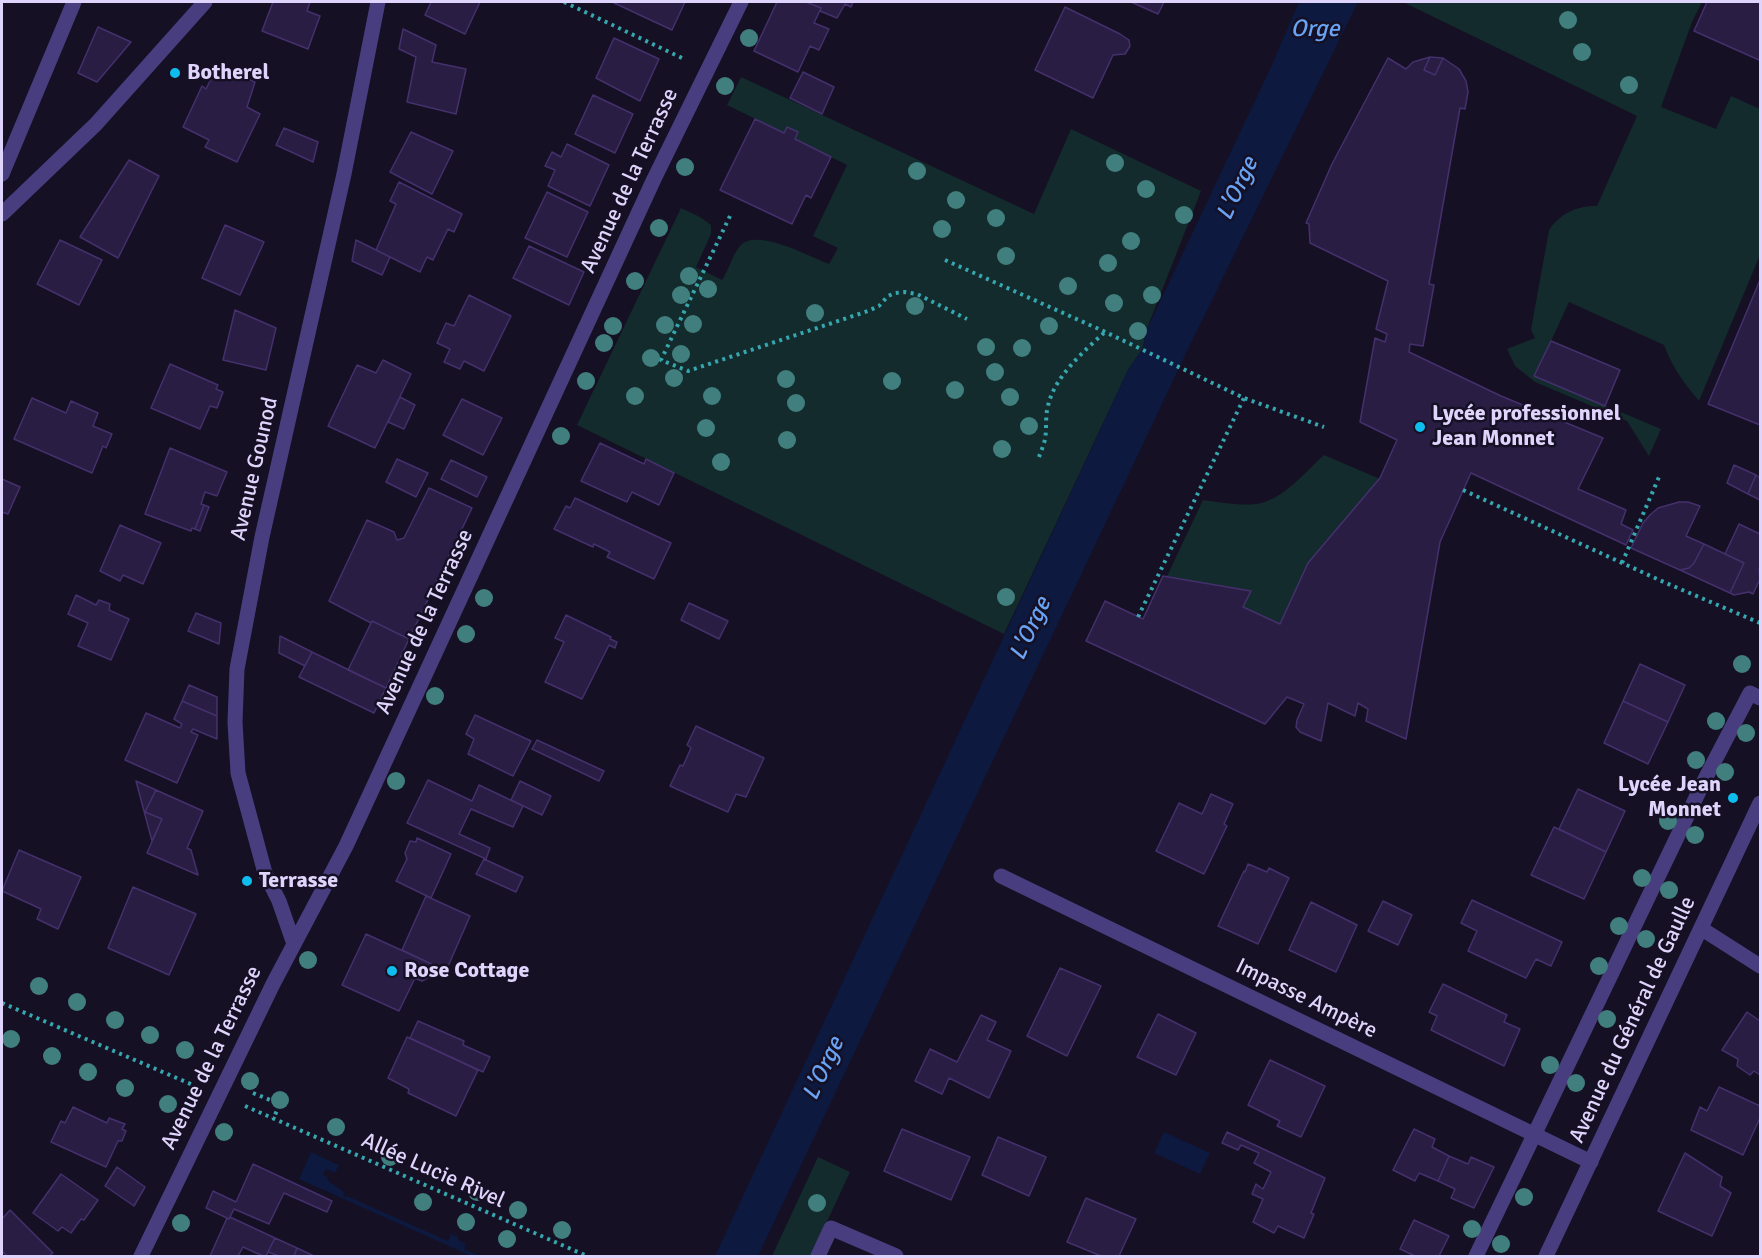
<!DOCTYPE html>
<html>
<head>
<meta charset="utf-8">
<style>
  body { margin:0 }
  #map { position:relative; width:1762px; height:1258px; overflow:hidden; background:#151023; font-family:Signika,sans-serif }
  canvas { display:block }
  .frame { position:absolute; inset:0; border:3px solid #ded4fc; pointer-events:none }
</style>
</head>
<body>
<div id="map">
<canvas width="1762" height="1258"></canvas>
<div class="frame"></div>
</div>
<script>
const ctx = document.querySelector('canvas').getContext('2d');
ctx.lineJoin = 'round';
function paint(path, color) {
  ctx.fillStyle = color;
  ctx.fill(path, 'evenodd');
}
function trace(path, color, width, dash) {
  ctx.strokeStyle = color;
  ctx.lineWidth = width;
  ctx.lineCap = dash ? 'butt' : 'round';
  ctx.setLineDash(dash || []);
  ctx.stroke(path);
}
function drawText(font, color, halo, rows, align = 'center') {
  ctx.font = font + ' Signika,sans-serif';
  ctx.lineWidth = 5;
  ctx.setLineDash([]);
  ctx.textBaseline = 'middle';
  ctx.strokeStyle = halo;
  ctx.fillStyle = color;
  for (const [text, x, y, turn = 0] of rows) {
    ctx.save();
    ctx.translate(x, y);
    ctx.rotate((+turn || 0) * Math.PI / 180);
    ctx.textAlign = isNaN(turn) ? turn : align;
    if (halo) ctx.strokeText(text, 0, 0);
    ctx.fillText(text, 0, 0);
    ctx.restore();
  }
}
paint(new Path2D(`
  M1403 2H1702L1692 22 1661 107 1716 129 1731 96 1760 109V255L1699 401C1684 383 1672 367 1664 345L1569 302 1535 376 1661 429 1649 456 1627 421 1535 382 1515 366 1507 349 1535 338 1531 330 1532 324 1549 230C1561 213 1576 206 1597 206L1637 116Z
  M741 77 1034 214 1071 129 1201 191 1146 331 1143 348 1128 370 1004 634 577 425 681 208 700 217 711 225V234L696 267 722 280C729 270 732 255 740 246 756 227 810 257 829 264L838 248 813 236 847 165 795 139 798 132 784 133 727 105Z
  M1324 455 1380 479 1280 624 1243 607 1250 591 1167 576 1203 500C1220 502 1239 506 1256 504 1282 501 1305 472 1324 455Z
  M818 1157 850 1172 811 1256H772Z`), '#132b2d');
paint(new Path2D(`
  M1299 2H1358L1189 347 758 1256H715L1128 370 1143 348 1146 331 1270 69Z
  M1164 1132 1210 1153 1200 1174 1154 1153Z
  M311 1152 339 1165 335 1173 326 1169 323 1175 328 1178 327 1180 344 1192 343 1196 346 1197 347 1196 448 1241 451 1234 458 1237V1240L466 1244 464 1249 480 1256H471L299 1179Z`), '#0d193f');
const building = new Path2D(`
  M273 2H310L307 11 320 16 308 49 262 31Z
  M431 2H480L465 34 425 15Z
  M612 2H685L672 30Z
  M777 2H806L821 8 814 23 829 29 819 50 810 46 798 72 754 51Z
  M806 2H853L851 7 845 4 837 18 820 11 821 8Z
  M1131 2H1164L1158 14Z
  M1707 2H1760V56L1759 60 1694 31Z
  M1065 7 1120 34 1129 40 1130 46 1125 54 1113 55 1093 98 1035 70Z
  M98 27 131 42 97 82 78 73Z
  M403 29 436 45 432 62 466 69 456 114 407 102 416 57 399 49Z
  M614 38 659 59 640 101 596 78Z
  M1430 57 1443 58 1435 75 1424 70Z
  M1430 57 1424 70 1435 75 1443 58 1459 69 1466 81 1468 92 1465 109 1460 108 1429 284 1434 285 1423 346 1410 344 1409 352 1501 396 1603 438 1578 489 1626 510 1621 524 1633 530 1626 545 1471 473 1440 542 1406 739 1366 721 1368 709 1358 703 1355 716 1328 703 1321 741 1300 732 1296 727 1297 720 1304 704 1287 697 1265 724 1086 641 1105 601 1143 619 1163 576 1251 591 1243 607 1280 624 1308 563 1380 478 1397 440 1360 422 1375 338 1385 342 1387 334 1376 329 1388 281 1310 243 1309 224 1306 223 1332 164 1388 58 1406 69 1413 62Z
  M218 65 255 82 247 107 260 114 237 162 205 147 209 140 183 127 202 86 206 89Z
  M803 72 834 87 822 114 790 98Z
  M593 95 633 114 615 153 575 134Z
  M755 119 784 133 787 127 798 132 795 139 831 157 811 198 806 195 792 224 720 190Z
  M284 128 318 142 313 162 276 145Z
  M411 132 453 151 432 194 390 172Z
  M567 144 609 165 590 206 548 186 555 170 545 166 552 152 561 157Z
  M129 160 159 176 118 258 80 237Z
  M399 182 462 214 454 232 448 229 433 260 427 257 420 272 376 250 396 204 390 201Z
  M547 192 588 212 567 257 525 238Z
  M225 225 264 242 240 295 202 278Z
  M60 240 102 260 79 305 37 284Z
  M356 240 390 257 382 275 352 261Z
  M529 246 584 272 569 305 513 278Z
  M1760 280V425L1708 404Z
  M469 295 511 316 484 371 464 361 460 369 444 362 450 349 437 343 446 323 454 326Z
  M235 310 276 328 266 370 223 360Z
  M1551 341 1620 370 1605 406 1534 376Z
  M383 360 411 374 375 448 328 426 357 365 376 373Z
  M170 364 218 385 216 389 223 392 217 408 210 406 200 429 151 408Z
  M400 397 415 405 404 429 388 422Z
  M32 398 66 413 71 401 98 413 93 426 112 434 106 448 103 446 92 473 14 439Z
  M462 399 502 418 483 455 443 435Z
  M600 443 644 464 646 459 674 473 659 505 632 492 627 502 581 481Z
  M170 448 227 472 217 496 205 492 201 504 204 505 195 529 192 528 191 531 145 514Z
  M397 459 428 473 416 497 386 482Z
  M451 460 487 477 477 497 441 479Z
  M1734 465 1756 475 1748 494 1727 483Z
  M1756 475 1760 478V500L1748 494Z
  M2 479 20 487 8 514 2 512Z
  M429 488 472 508 409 639 372 621 371 623 329 601 367 520 394 532 397 540 404 538Z
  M575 498 671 543 654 579 607 557 610 552 594 544 593 547 554 529 566 506 570 508Z
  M1679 502H1688L1700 506 1686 536 1704 544 1694 563 1689 568 1680 570 1631 548 1643 523 1650 515 1658 508Z
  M204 505 209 507 200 531 195 529Z
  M1739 524 1760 534V568L1759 569 1760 579 1753 594 1749 592 1734 595 1730 593 1744 563 1725 554Z
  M120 525 161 543 143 584 123 575 120 581 100 571Z
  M1704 544 1744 563 1730 593 1680 570 1689 568 1694 563Z
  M76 595 96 605 99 600 110 604 109 610 129 619 111 660 78 646 88 623 68 614Z
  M689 603 728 621 719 639 681 620Z
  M196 613 221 623 219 644 188 631Z
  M566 615 611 637 610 639 617 642 615 648 609 645 582 699 545 682 564 642 555 638Z
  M372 621 409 639 386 688 348 670Z
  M280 636 312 652 305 666 279 653Z
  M312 652 386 688 374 713 299 677Z
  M1640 664 1685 685 1668 722 1623 701Z
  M189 685 217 697V716L182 701Z
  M182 701 217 716V739L193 729 191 732 198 735 177 783 125 760 146 713 180 728 182 724 174 719Z
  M1623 701 1668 722 1648 764 1604 743Z
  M475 715 531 741 513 776 468 754 474 739 466 734Z
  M696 726 764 758 746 797 736 794 728 812 670 786 680 765 683 766 691 748 687 745Z
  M537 740 604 771 599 781 532 749Z
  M428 780 472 801 479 785 523 806 513 827 471 809 459 834 490 848 486 859 407 823Z
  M136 781 156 790 145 812 162 819 152 841Z
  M520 781 551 796 542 815 511 800Z
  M1578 789 1625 811 1606 852 1559 829Z
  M156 790 203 811 187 848 191 850 198 875 147 853 162 819 145 812Z
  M1211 794 1233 804 1224 824 1227 826 1204 874 1156 851 1179 803 1202 814Z
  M1554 827 1606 852 1584 899 1531 875Z
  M417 838 451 854 431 898 396 881 407 859 405 853 410 841 416 842Z
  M19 850 81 877 58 929 37 919 41 909 2 891Z
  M484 859 523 877 516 892 476 874Z
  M1248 864 1267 872 1269 868 1289 878 1258 944 1218 926 1244 871 1245 872Z
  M133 887 196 914 169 975 108 948Z
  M426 896 470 916 446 971 402 950Z
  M1472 900 1562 942 1551 966 1536 959 1526 978 1468 951 1477 931 1461 923Z
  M1383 901 1412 915 1398 945 1368 931Z
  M1311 902 1357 925 1336 972 1289 950Z
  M366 934 438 967 434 975 422 981 415 978 399 1011 342 985Z
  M1060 968 1101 986 1067 1056 1027 1036Z
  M1443 984 1507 1015 1504 1022 1520 1029 1504 1066 1431 1030 1437 1016 1429 1012Z
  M1747 1012 1760 1021V1075L1754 1071 1750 1075 1737 1066 1738 1059 1722 1050Z
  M1158 1014 1196 1033 1176 1075 1137 1057Z
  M981 1015 996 1022 987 1040 1011 1051 989 1098 949 1078 942 1094 915 1081 930 1049 957 1062Z
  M418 1021 464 1041 463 1045 490 1057 483 1072 410 1038Z
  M407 1037 478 1070 456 1116 408 1093 409 1089 388 1078Z
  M1270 1060 1325 1086 1301 1137 1277 1126 1280 1121 1248 1105Z
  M1719 1087 1760 1106V1118L1743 1155 1691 1130 1700 1107 1707 1111Z
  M73 1107 107 1123 109 1118 125 1124 122 1129 126 1131 122 1141H118L106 1167 51 1142 61 1121 65 1123Z
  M902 1129 970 1157 951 1200 884 1171Z
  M1414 1129 1435 1139 1432 1147 1449 1156 1438 1181 1419 1173 1415 1181 1393 1170Z
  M1227 1132 1325 1178 1311 1213 1314 1214 1304 1238 1278 1226 1274 1233 1253 1222 1263 1199 1252 1194 1256 1184 1263 1189 1271 1172 1254 1163 1259 1153 1241 1145 1238 1150 1222 1143Z
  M998 1137 1046 1157 1029 1196 982 1175Z
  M1685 1153 1722 1177 1720 1186 1731 1193 1712 1236 1658 1211Z
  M1449 1156 1468 1164 1471 1157 1494 1167 1474 1208 1451 1198 1455 1189 1438 1181Z
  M253 1164 332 1201 327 1212 284 1193 269 1224 234 1209 229 1219 206 1208 213 1191 236 1202Z
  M117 1167 145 1187 134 1206 105 1186Z
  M61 1174 98 1200 84 1220 81 1219 71 1233 62 1227 58 1231 33 1213Z
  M1086 1198 1136 1219 1119 1256H1101L1067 1242Z
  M10 1210 53 1253 49 1256H7L2 1251V1219Z
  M230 1217 275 1238 266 1256H263L243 1247 238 1256H210L227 1218 229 1219Z
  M1414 1220 1449 1236 1439 1256H1415L1400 1249Z
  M275 1238 297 1248 294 1256H279L268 1252Z
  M297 1248 314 1256H294Z`);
paint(building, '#291d43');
trace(building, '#44306d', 1.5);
trace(new Path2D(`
  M564 2 682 58
  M730 216 661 360 688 371 868 311 879 306 888 296 895 293 905 292 917 294 967 319
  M945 260 1101 330 1244 398 1324 427
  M1039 457C1041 451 1044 445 1045 439 1047 428 1045 416 1048 406 1054 377 1084 351 1105 332
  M1463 490 1666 583 1760 623
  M1622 563 1659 477
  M1138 617 1244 398
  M2 1003 193 1085
  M253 1093 280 1104 273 1119
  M245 1106 587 1256`), '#36a7af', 4, [3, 4.5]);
trace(new Path2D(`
  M2 174 74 2
  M1476 1256 1704 781 1750 693 1760 698`), '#483e7f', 15);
trace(new Path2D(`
  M2 214 96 124 205 2
  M1001 876 1591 1162
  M1702 929 1760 966
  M294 944 279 901 265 873 238 773 235 722 237 669 262 537 344 174 378 2
  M141 1256 273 984 346 846 654 179 741 2
  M818 1256 831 1228 896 1256`), '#483e7f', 15);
trace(new Path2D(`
  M1546 1256 1760 803`), '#483e7f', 15);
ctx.fillStyle = '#417e7e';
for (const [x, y] of [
  [1568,20],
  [749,38],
  [1582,52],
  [1629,85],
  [725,86],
  [1115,163],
  [685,167],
  [917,171],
  [1146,189],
  [956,200],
  [1184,215],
  [996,218],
  [659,228],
  [942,229],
  [1131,241],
  [1006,256],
  [1108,263],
  [689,276],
  [635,281],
  [1068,286],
  [708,289],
  [681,295],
  [1152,295],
  [1114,303],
  [915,306],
  [815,313],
  [693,324],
  [665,325],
  [613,326],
  [1049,326],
  [1138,331],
  [604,343],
  [986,347],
  [1022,348],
  [681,354],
  [651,358],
  [995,372],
  [674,378],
  [786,379],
  [586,381],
  [892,381],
  [955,390],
  [635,396],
  [712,396],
  [1010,397],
  [796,403],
  [1029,426],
  [706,428],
  [561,436],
  [787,440],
  [1002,449],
  [721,462],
  [1006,597],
  [484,598],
  [466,634],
  [1742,664],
  [435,696],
  [1716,721],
  [1746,733],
  [1696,760],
  [1725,772],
  [396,781],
  [1668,821],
  [1695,835],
  [1642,878],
  [1669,890],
  [1619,926],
  [1646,939],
  [308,960],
  [1599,966],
  [39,986],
  [77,1002],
  [1607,1019],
  [115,1020],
  [150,1035],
  [11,1039],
  [185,1050],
  [52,1056],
  [1550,1065],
  [88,1072],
  [250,1081],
  [1576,1083],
  [125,1088],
  [280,1100],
  [168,1104],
  [336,1127],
  [224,1132],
  [390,1157],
  [477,1192],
  [1524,1197],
  [423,1202],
  [817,1203],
  [518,1210],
  [466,1222],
  [181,1223],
  [1472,1229],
  [562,1230],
  [507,1239],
  [1501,1244]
]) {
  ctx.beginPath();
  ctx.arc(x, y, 9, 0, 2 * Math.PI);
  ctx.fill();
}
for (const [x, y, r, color] of [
  [175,73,6,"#0ebdee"],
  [1420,427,6,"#0ebdee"],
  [1733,798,6,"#0ebdee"],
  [247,881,6,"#0ebdee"],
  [392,971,6,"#0ebdee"]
]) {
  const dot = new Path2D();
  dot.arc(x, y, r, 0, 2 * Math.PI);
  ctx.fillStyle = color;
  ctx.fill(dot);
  trace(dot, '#151023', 2);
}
drawText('bold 22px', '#ded4fc', '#151023', [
  ["Botherel",187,73],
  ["Lycée professionnel",1432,414],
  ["Jean Monnet",1432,439],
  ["Lycée Jean",1721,785,"right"],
  ["Monnet",1721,810,"right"],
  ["Terrasse",259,881],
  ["Rose Cottage",404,971]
], 'left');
drawText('22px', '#ded4fc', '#151023', [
  ["Avenue de la Terrasse",630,181,-65],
  ["Avenue Gounod",255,469,-77],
  ["Avenue de la Terrasse",425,622,-65],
  ["Impasse Ampère",1306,999,26],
  ["Avenue du Général de Gaulle",1633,1020,-65],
  ["Avenue de la Terrasse",212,1058,-64],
  ["Allée Lucie Rivel",433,1171,24]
]);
drawText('italic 24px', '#69a3f6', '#151023', [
  ["Orge",1315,30],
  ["L'Orge",1238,189,-65],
  ["L'Orge",1031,629,-65],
  ["L'Orge",824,1069,-65]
]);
</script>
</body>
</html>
